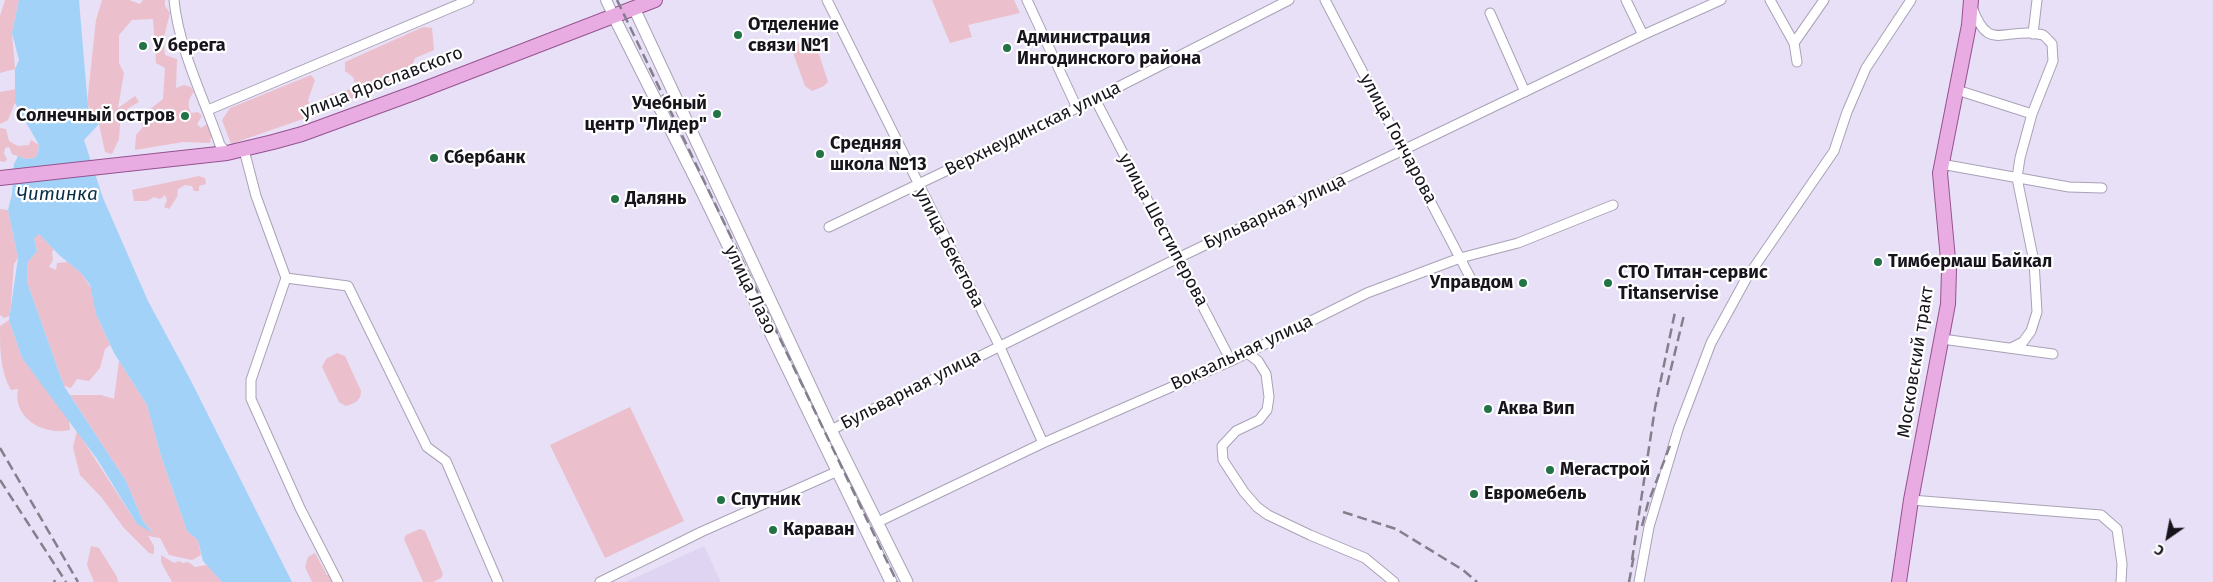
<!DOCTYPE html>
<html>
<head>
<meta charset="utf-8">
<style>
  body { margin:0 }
  #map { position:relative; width:2213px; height:582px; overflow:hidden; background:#e8e0f6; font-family:"Fira Sans",sans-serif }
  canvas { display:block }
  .north { position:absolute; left:2143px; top:512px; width:50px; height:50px; -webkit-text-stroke:4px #fff; paint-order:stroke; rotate:213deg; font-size:14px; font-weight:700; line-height:20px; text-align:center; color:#17141c }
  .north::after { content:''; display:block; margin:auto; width:18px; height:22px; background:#17141c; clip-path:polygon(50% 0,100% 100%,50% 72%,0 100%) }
</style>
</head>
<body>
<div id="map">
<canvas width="2213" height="582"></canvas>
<div class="north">С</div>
</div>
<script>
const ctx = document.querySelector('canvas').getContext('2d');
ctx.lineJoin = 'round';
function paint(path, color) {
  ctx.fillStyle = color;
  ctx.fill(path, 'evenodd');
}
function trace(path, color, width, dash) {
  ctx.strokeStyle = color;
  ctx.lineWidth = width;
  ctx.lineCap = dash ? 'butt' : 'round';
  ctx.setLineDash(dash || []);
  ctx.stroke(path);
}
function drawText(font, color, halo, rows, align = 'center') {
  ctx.font = font + ' "Fira Sans",sans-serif';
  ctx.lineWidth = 4.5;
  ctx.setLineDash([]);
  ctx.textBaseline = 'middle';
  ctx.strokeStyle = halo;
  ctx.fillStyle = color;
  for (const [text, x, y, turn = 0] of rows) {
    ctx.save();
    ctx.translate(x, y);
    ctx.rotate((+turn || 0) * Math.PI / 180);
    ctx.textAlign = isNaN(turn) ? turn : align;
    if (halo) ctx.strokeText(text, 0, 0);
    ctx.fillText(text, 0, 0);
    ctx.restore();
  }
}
paint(new Path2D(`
  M704 546 721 582H626Z`), '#dfd5f2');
paint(new Path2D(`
  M5 0H19L12 33 15 69 0 73V16Z
  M102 0H129L140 4 143 0H165V6L170 13 163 41 165 55 177 59 176 88 184 85 191 87 194 92C188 99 187 105 191 113L198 112 202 116 197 124 201 128 207 124 212 133 210 143 183 142 135 150 136 135 143 127 137 116 149 110 163 99 165 68 156 63 153 19 132 20 119 35V63L124 73 118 108 135 96 139 102 127 109V118L120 124 119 139 112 154 105 152 99 124 87 104 96 20Z
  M932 0H1014L1020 13 968 25 972 37 950 43Z
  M423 27 432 28 434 50 415 58 409 74 303 119 231 144 222 120 230 108 311 75 315 80 308 100 310 105 333 93 339 94 356 86 353 77 345 71V62Z
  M809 39 813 40 816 45 828 82 824 86 812 91 805 86 792 50 794 45Z
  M16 89 15 103 8 120 0 124V92Z
  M0 128 6 129 9 141 18 146 29 145 31 140 39 145 38 153 35 158 25 159 12 154 9 147 5 148 4 154 7 159 5 162 0 161Z
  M199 176 205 178 206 184 199 186V191H194L192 186 185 185 178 189 177 197 169 209 164 207 167 200 165 195 160 199 154 197 147 201H134L132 190Z
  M0 209 8 210 18 258 14 264 10 316 4 318 0 315Z
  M39 234 54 250 52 252 53 260 49 267 56 270 57 263 68 262 81 273 91 288 96 314 110 345 105 349 100 368 89 381 77 379 71 388 64 386 27 282 28 262 37 251 34 237Z
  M9 320 22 358 69 420 70 430C44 436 12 418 18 389L11 390C0 371 0 349 0 326Z
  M337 353 345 356 361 391C361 401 355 403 346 406L339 402 322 367 326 359Z
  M119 361 147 405 161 456 187 531 198 540 201 555 192 560 169 555 160 538 148 536 154 546V554L149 553 124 528 102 498 80 475 73 447 77 431 137 524 152 531 143 521 126 481 70 395H101L114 399Z
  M630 407 684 521 605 558 550 445Z
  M420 529 425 531 443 574 441 578 433 582H423L404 539 406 535Z
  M91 546 99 548 117 577 118 582H94L87 565Z
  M315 553 327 575H331L334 582H312L305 567 308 557Z
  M161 555 174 563 179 561 183 563 188 562 195 567 207 565 222 582H172L161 562Z`), '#ebbfcb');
paint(new Path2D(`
  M19 0H79L88 107 99 124 84 140 103 198 148 301 189 377 292 582H222L203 561 198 540 187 531 161 456 147 405 114 353 96 314 90 285 81 273 59 255 39 234 34 238 37 251 28 262 27 282 64 386 126 481 143 521 153 533 137 524 97 459 22 358 9 320 18 258 8 210 12 194 14 164 18 156 25 159 35 158 38 153 39 145 15 103V69L19 60 12 33Z`), '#a3d2f8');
const minor = new Path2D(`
  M174 0C179 50 204 98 220 145L227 153
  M827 0 999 345 1043 443
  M1027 0 1077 108
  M1325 0 1471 279
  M1626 0 1643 35
  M1770 0 1794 43 1797 62
  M1972 7C1988 50 1999 31 2032 33 2035 34 2040 34 2043 35 2046 37 2049 41 2052 44L2053 61 2032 114 2020 158 2017 178 2034 262 2037 312 2031 331 2023 342 2011 348
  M1490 13 1525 92
  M2033 34 2037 0
  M1794 43 1824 0
  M1957 90 2032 114
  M1095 99 1231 361
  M208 110 469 0
  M244 150 256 196 286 278 251 380V399L300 508 338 582
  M1941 164 2069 187 2102 188
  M829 227 1077 108 1289 0
  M286 278 348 286 427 447 446 461 498 582
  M1942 339 2053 354
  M1247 353 1258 361 1266 374 1269 397 1267 410 1259 420 1236 431 1222 446 1223 460 1244 492 1257 507 1268 515 1310 535 1365 558 1394 582
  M831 430 1178 258 1643 35 1721 0
  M1911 500 2101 515 2117 529 2122 564 2121 582
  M878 522 1043 443 1231 361 1367 293 1460 258 1518 243 1613 205
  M600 582 701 532 838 471
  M1639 582 1649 527 1678 430 1711 343 1746 279 1834 151 1847 112 1866 68 1911 0`);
const tertiary = new Path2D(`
  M606 0 613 15`);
const secondary = new Path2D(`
  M634 8 831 430 907 582
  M613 15 702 192 891 582`);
const primary = new Path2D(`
  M0 178 227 153 273 142 302 134 414 93 655 0
  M1899 582 1911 500 1948 304 1949 270 1940 173 1969 25 1971 0`);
trace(minor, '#a9a1b6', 11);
trace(tertiary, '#a9a1b6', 12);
trace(secondary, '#a9a1b6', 13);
trace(primary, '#955290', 16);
trace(minor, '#fff', 9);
trace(tertiary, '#fff', 10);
trace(secondary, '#fff', 11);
trace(primary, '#e8ace2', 14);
trace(new Path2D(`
  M617 0 897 582
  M1667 385 1684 315
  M0 448 78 582
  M0 480 66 582
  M1343 512 1396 529 1463 570 1477 582
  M1642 526 1648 503 1671 443
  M1632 560 1655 408 1675 312
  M54 580 55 582
  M1629 582 1634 555`), '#847e8d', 2.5, [10, 5]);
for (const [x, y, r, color] of [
  [738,35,5,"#227345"],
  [143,46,5,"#227345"],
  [1007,48,5,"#227345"],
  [717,114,5,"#227345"],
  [185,116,5,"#227345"],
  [820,154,5,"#227345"],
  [434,158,5,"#227345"],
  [615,199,5,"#227345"],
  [1878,262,5,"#227345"],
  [1523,283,5,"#227345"],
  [1608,283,5,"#227345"],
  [1488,409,5,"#227345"],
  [1550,470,5,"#227345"],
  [1474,494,5,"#227345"],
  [721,500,5,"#227345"],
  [773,530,5,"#227345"]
]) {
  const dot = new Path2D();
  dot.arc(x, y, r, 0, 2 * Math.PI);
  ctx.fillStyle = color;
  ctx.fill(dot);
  trace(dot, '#fff', 2);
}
drawText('bold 18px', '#17141c', '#fff', [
  ["Отделение",748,25],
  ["связи №1",748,46],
  ["Администрация",1017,38],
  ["Ингодинского района",1017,59],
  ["У берега",153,46],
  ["Учебный",707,104,"right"],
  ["центр \"Лидер\"",707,125,"right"],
  ["Солнечный остров",175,116,"right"],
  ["Средняя",830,144],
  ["школа №13",830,165],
  ["Сбербанк",444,158],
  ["Далянь",625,199],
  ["Тимбермаш Байкал",1888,262],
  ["СТО Титан-сервис",1618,273],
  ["Titanservise",1618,294],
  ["Управдом",1513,283,"right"],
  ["Аква Вип",1498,409],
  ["Мегастрой",1560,470],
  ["Евромебель",1484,494],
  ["Спутник",731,500],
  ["Караван",783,530]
], 'left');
drawText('18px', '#17141c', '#fff', [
  ["улица Ярославского",382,83,-21],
  ["Верхнеудинская улица",1033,129,-26],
  ["улица Гончарова",1398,139,62],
  ["Бульварная улица",1275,212,-25],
  ["улица Шестиперова",1163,230,62],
  ["улица Бекетова",949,248,63],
  ["улица Лазо",750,290,64],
  ["Вокзальная улица",1242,353,-25],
  ["Московский тракт",1916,362,-81],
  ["Бульварная улица",911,390,-27]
]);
drawText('italic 19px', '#082e47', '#fff', [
  ["Читинка",57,195]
]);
</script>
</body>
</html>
